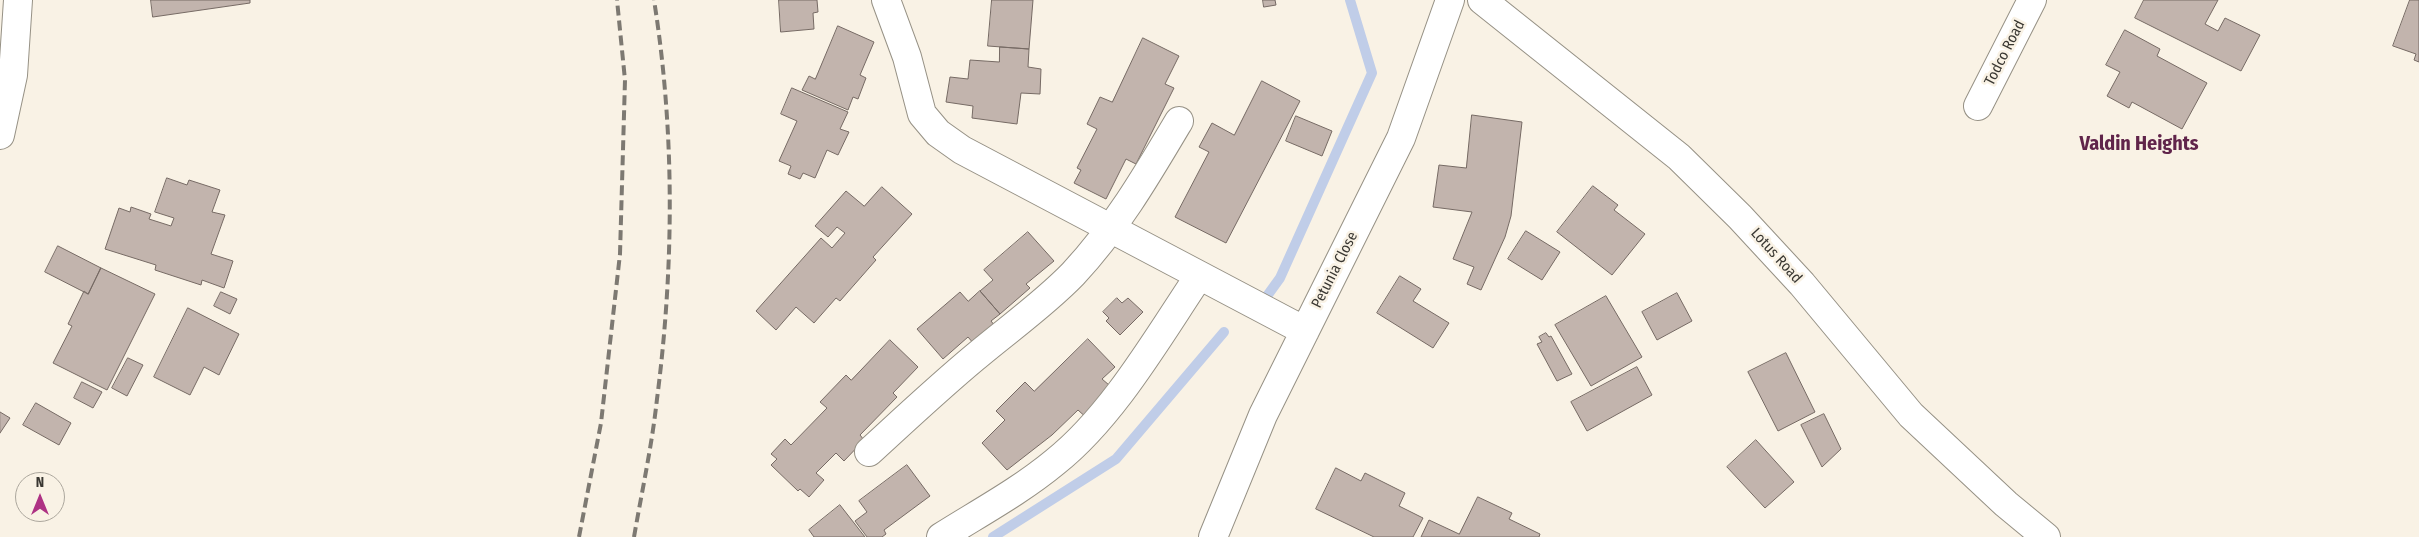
<!DOCTYPE html>
<html>
<head>
<meta charset="utf-8">
<style>
  body { margin:0 }
  #map { position:relative; width:2419px; height:537px; overflow:hidden; background:#f9f2e5; font-family:"Fira Sans Condensed",sans-serif }
  canvas { display:block }
  .north { position:absolute; left:15px; top:472px; width:50px; height:50px; box-sizing:border-box; background:#f9f2e5; border:1px solid #aca79d; border-radius:50%; rotate:0deg; font-size:14px; font-weight:700; line-height:20px; text-align:center; color:#393732 }
  .north::after { content:''; display:block; margin:auto; width:18px; height:22px; background:#ae3284; clip-path:polygon(50% 0,100% 100%,50% 72%,0 100%) }
</style>
</head>
<body>
<div id="map">
<canvas width="2419" height="537"></canvas>
<div class="north">N</div>
</div>
<script>
const ctx = document.querySelector('canvas').getContext('2d');
ctx.lineJoin = 'round';
function trace(path, color, width, dash) {
  ctx.strokeStyle = color;
  ctx.lineWidth = width;
  ctx.lineCap = dash ? 'butt' : 'round';
  ctx.setLineDash(dash || []);
  ctx.stroke(path);
}
function paint(path, color) {
  ctx.fillStyle = color;
  ctx.fill(path, 'evenodd');
}
function drawText(font, color, halo, rows, align = 'center') {
  ctx.font = font + ' "Fira Sans Condensed",sans-serif';
  ctx.lineWidth = 5;
  ctx.setLineDash([]);
  ctx.textBaseline = 'middle';
  ctx.strokeStyle = halo;
  ctx.fillStyle = color;
  for (const [text, x, y, turn = 0] of rows) {
    ctx.save();
    ctx.translate(x, y);
    ctx.rotate((+turn || 0) * Math.PI / 180);
    ctx.textAlign = isNaN(turn) ? turn : align;
    if (halo) ctx.strokeText(text, 0, 0);
    ctx.fillText(text, 0, 0);
    ctx.restore();
  }
}
trace(new Path2D(`
  M1267 296 1280 278 1372 73 1350 0
  M993 537 1116 459 1224 332`), '#c0cde8', 10);
const building = new Path2D(`
  M151 0H250V3L153 17Z
  M779 0H817L818 12 813 13 814 29 781 32Z
  M992 0H1033L1029 49 988 46Z
  M1263 0H1275L1276 5 1264 7Z
  M2144 0H2218L2205 24 2218 31 2225 18 2260 35 2241 71 2135 18Z
  M2410 0H2419V62L2414 60 2416 54 2393 46Z
  M838 26 874 42 860 75 866 78 858 99 853 97 848 110 802 90 809 76 815 79Z
  M2125 30 2160 49 2157 56 2207 83 2182 129 2132 102 2129 108 2107 96 2120 72 2106 65Z
  M1143 38 1179 56 1165 84 1174 88 1136 164 1126 159 1106 199 1074 183 1081 170 1077 168 1097 129 1087 124 1100 97 1112 102Z
  M1000 47 1029 49 1028 67 1041 69 1040 94 1021 93 1017 124 972 118 973 106 946 102 950 77 968 79 970 60 999 62Z
  M1262 81 1300 101 1226 243 1175 217 1209 152 1199 147 1212 123 1234 135Z
  M792 88 848 112 840 129 849 132 838 155 827 150 815 178 803 173 800 179 788 174 791 166 779 161 797 121 781 114Z
  M1472 115 1522 122 1511 216 1505 237 1481 290 1467 284 1474 267 1453 259 1472 212 1433 207 1439 165 1466 168Z
  M1296 116 1332 131 1322 156 1286 141Z
  M167 178 187 185 189 180 220 190 212 212 225 215 211 254 233 261 224 288 202 280 201 285 155 270 156 265 105 249 119 208 130 212 131 207 151 214 149 219 171 226 174 218 155 212Z
  M1593 186 1618 205 1614 210 1645 234 1612 275 1557 232Z
  M882 187 912 214 873 257 876 260 840 301 836 298 814 323 796 307 776 330 756 311 821 238 832 248 845 233 837 227 828 237 815 226 846 191 864 206Z
  M1526 231 1560 252 1542 280 1508 259Z
  M1028 232 1054 261 1026 284 1030 288 1000 314 980 291 993 280 984 270Z
  M58 246 101 268 88 294 45 272Z
  M101 268 155 294 107 390 53 363 72 326 68 324 84 291 88 294Z
  M1400 276 1421 289 1413 301 1449 323 1433 348 1377 313Z
  M980 291 1000 314 991 321 995 326 974 344 968 337 943 359 917 329 960 292 968 301Z
  M221 292 237 299 230 314 214 306Z
  M1677 293 1692 321 1657 340 1642 312Z
  M1606 296 1642 357 1591 386 1555 325Z
  M1117 298 1122 303 1128 298 1143 312 1120 335 1106 321 1109 318 1103 312Z
  M188 308 239 334 219 375 204 367 190 395 154 377Z
  M1546 333 1549 337 1551 336 1572 374 1557 381 1537 344 1542 342 1539 337Z
  M1088 339 1115 367 1102 379 1116 391 1089 420 1078 410 1052 435 1007 470 982 443 1005 420 996 411 1025 382 1034 391Z
  M890 340 918 367 893 393 897 397 860 435 864 440 844 461 836 453 816 473 824 480 809 497 800 489 798 491 771 465 777 459 771 454 785 439 791 445 827 408 820 402 846 375 851 380Z
  M1786 353 1815 412 1778 431 1748 372Z
  M128 358 143 365 127 396 112 388Z
  M1637 367 1652 395 1587 431 1571 402Z
  M82 382 102 392 93 408 74 398Z
  M36 403 71 423 59 445 23 425Z
  M0 412 10 418 0 433Z
  M1824 414 1841 449 1822 467 1801 425Z
  M1756 440 1794 482 1765 508 1727 467Z
  M907 465 930 496 884 530 886 534 882 537H867L855 521 867 512 859 501Z
  M1336 468 1361 481 1365 473 1405 493 1399 506 1423 518 1413 537H1374L1316 509Z
  M1478 497 1512 513 1509 519 1540 534 1539 537H1421L1429 520 1459 534Z
  M840 505 865 537H814L809 530Z`);
paint(building, '#c2b4ad');
trace(building, '#766a64', 1);
const minor = new Path2D(`
  M886 0 907 57 922 114 938 133 962 150 1305 331
  M1482 0 1679 157 1740 217 1802 284 1911 415 2006 504 2046 537
  M1978 106 2032 0
  M0 135 13 75 18 0
  M869 452C904 420 938 388 974 358 1007 330 1043 305 1073 274 1116 228 1147 175 1179 121
  M941 537C979 513 1020 491 1055 462 1113 416 1158 337 1199 276
  M1213 537 1263 415 1401 138 1450 0`);
trace(minor, '#969185', 30);
trace(minor, '#fff', 28);
trace(new Path2D(`
  M579 537 601 423 620 254 625 80 617 0
  M634 537C642 491 652 445 657 399 674 267 675 132 654 0`), '#7d7972', 4, [10, 5]);
drawText('15px', '#393732', '#f9f2e5', [
  ["Todco Road",2005,53,-63],
  ["Lotus Road",1776,256,48],
  ["Petunia Close",1335,270,-63]
]);
drawText('bold 20px', '#60244a', '#f9f2e5', [
  ["Valdin Heights",2139,144]
]);
</script>
</body>
</html>
